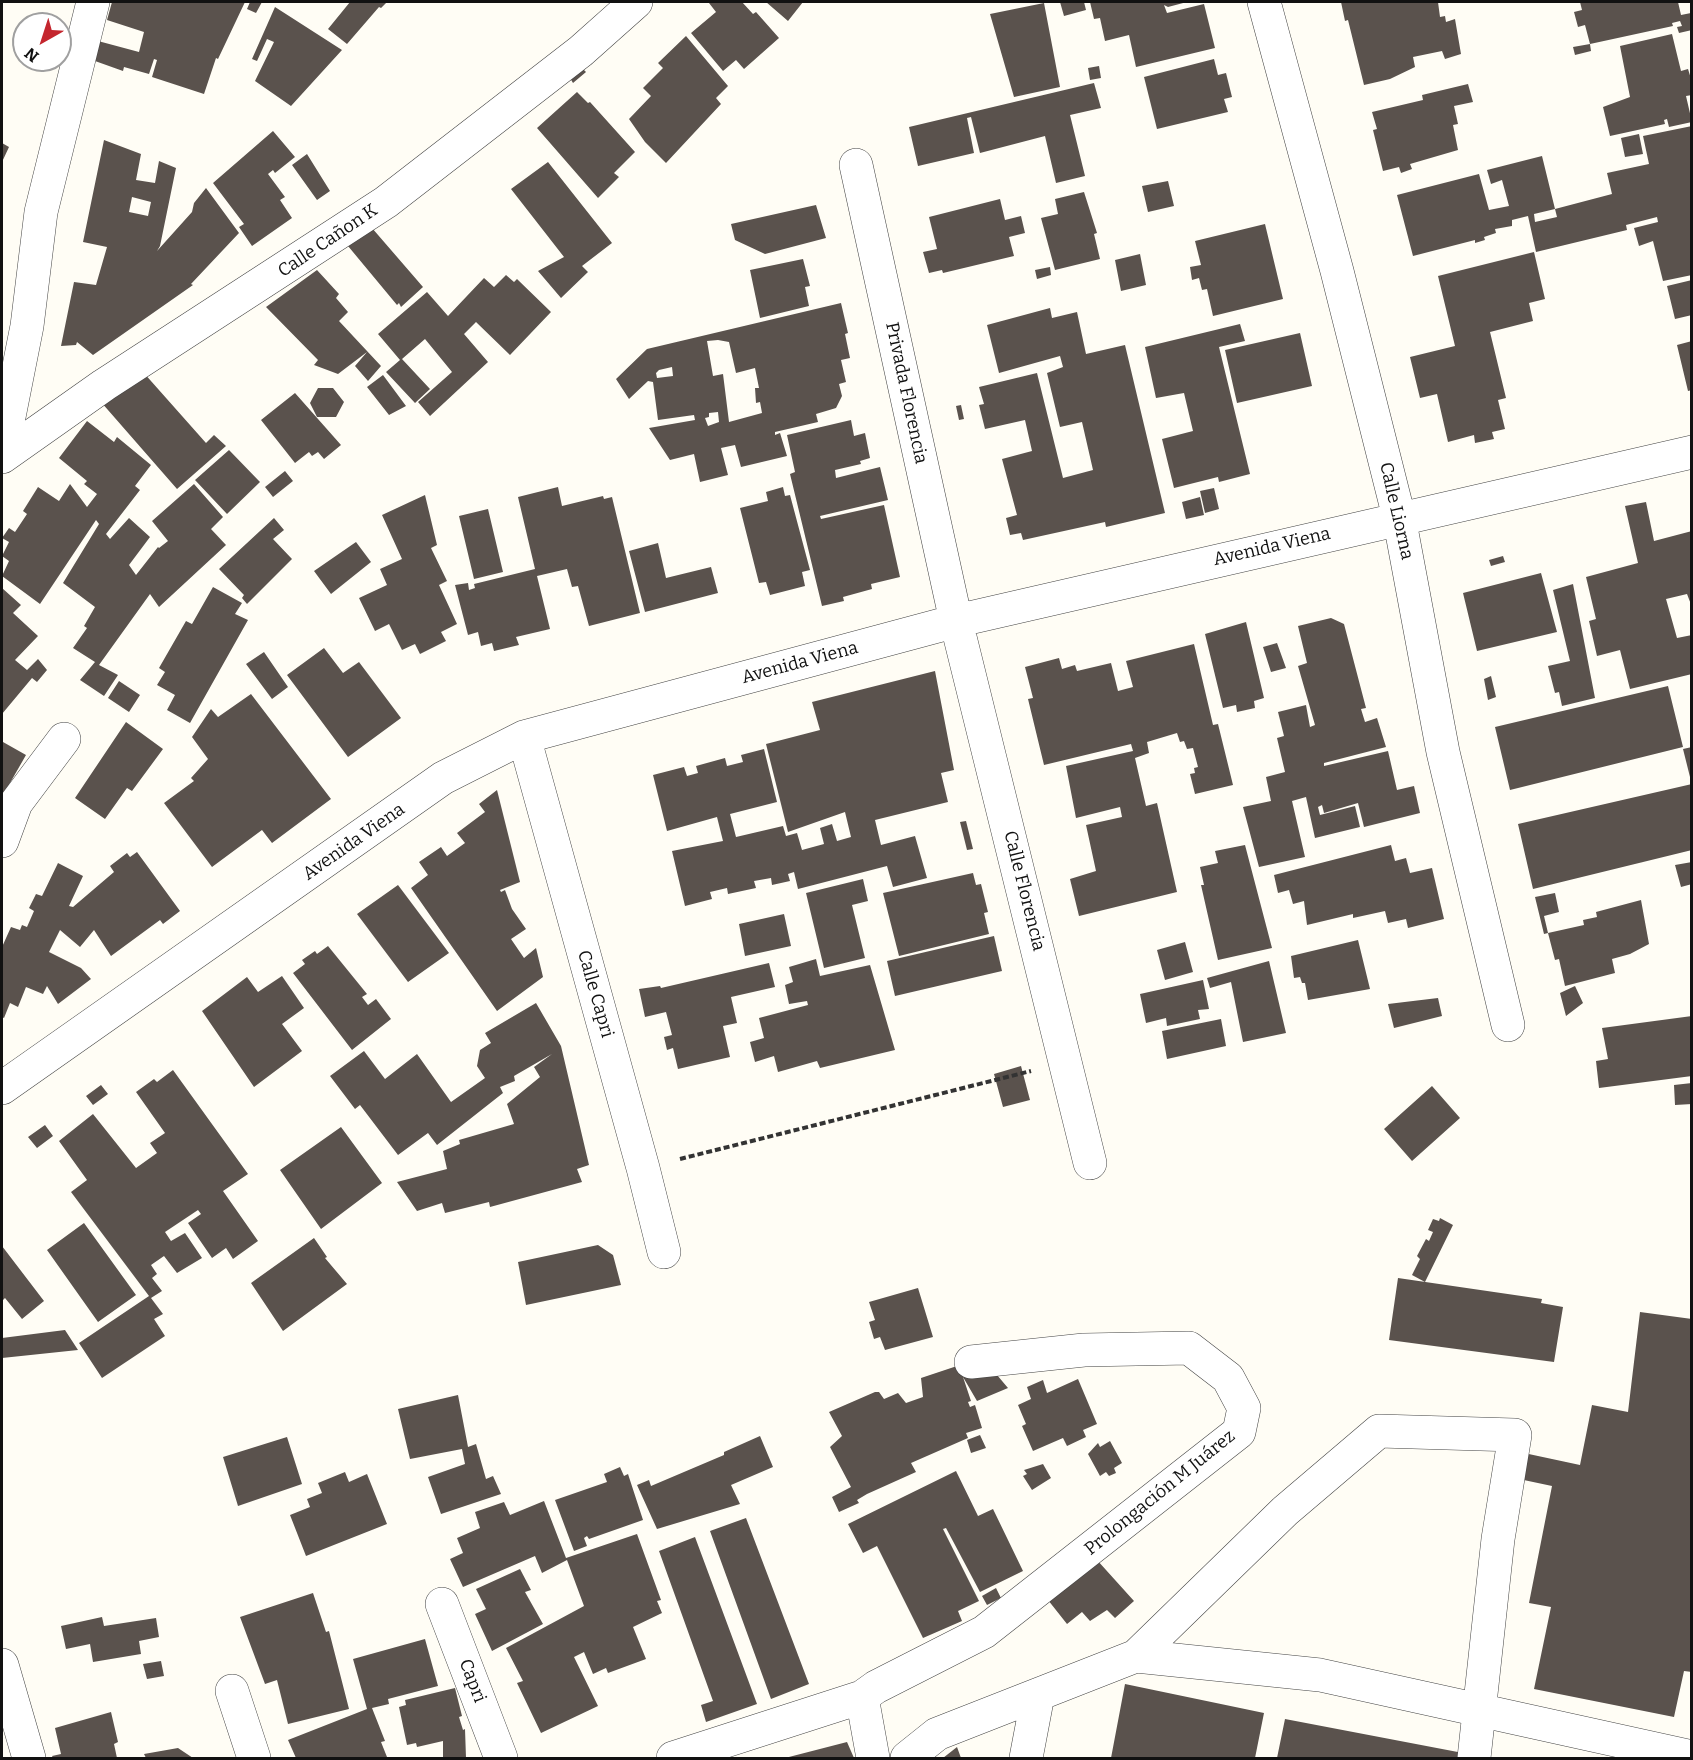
<!DOCTYPE html>
<html>
<head>
<meta charset="utf-8">
<style>
  body { margin:0 }
  #map { position:relative; width:1693px; height:1760px; overflow:hidden; background:#fffdf5; font-family:Bitter,serif }
  canvas { display:block }
  .frame { position:absolute; inset:0; border:3px solid #111; pointer-events:none }
  .north { position:absolute; left:12px; top:12px; width:60px; height:60px; box-sizing:border-box; background:#fff; border:2px solid #a0a0a0; border-radius:50%; rotate:219deg; font-size:16px; font-weight:700; line-height:24px; text-align:center; color:#111 }
  .north::after { content:''; display:block; margin:auto; width:21px; height:27px; background:#c4262e; clip-path:polygon(50% 0,100% 100%,50% 72%,0 100%) }
</style>
</head>
<body>
<div id="map">
<canvas width="1693" height="1760"></canvas>
<div class="frame"></div>
<div class="north">N</div>
</div>
<script>
const ctx = document.querySelector('canvas').getContext('2d');
ctx.lineJoin = 'round';
function paint(path, color) {
  ctx.fillStyle = color;
  ctx.fill(path, 'evenodd');
}
function trace(path, color, width, dash) {
  ctx.strokeStyle = color;
  ctx.lineWidth = width;
  ctx.lineCap = dash ? 'butt' : 'round';
  ctx.setLineDash(dash || []);
  ctx.stroke(path);
}
function drawText(font, color, halo, rows, align = 'center') {
  ctx.font = font + ' Bitter,serif';
  ctx.lineWidth = 6;
  ctx.setLineDash([]);
  ctx.textBaseline = 'middle';
  ctx.strokeStyle = halo;
  ctx.fillStyle = color;
  for (const [text, x, y, turn = 0] of rows) {
    ctx.save();
    ctx.translate(x, y);
    ctx.rotate((+turn || 0) * Math.PI / 180);
    ctx.textAlign = isNaN(turn) ? turn : align;
    if (halo) ctx.strokeText(text, 0, 0);
    ctx.fillText(text, 0, 0);
    ctx.restore();
  }
}
paint(new Path2D(`
  M112 2H245L218 59 216 58 204 94 152 77 157 60 154 59 149 74 124 67 123 71 95 61 98 41 139 52 144 32 107 20Z
  M250 2H262L256 13 247 9Z
  M350 2H387L381 8 379 7 347 44 328 29Z
  M712 2H742L753 14 756 12 779 38 744 69 736 60 723 71 691 33 716 12 709 3Z
  M766 2H803L788 21Z
  M1060 2H1084L1086 10 1064 16Z
  M1090 2H1187L1168 7 1164 5 1167 13 1204 4 1215 48 1136 67 1129 35 1105 41 1100 18 1094 19Z
  M1341 2H1438L1440 17 1445 16 1446 22 1455 19 1461 54 1445 59 1442 51 1413 57 1415 67 1390 79 1364 85 1348 20 1345 21Z
  M1580 2H1678L1681 15 1691 13 1692 30 1679 33 1677 27 1682 26 1680 21 1672 23 1673 26 1590 44 1585 25 1578 27 1574 12 1582 10Z
  M1044 3 1060 87 1014 97 990 14Z
  M275 7 342 50 291 106 255 81 274 42 267 39 257 61 252 59Z
  M1672 34 1681 71 1688 69 1692 82V95L1686 96 1692 122 1669 127 1667 119 1664 120 1665 124 1610 136 1603 107 1630 97 1620 46Z
  M686 36 728 86 716 98 721 104 666 163 645 142 629 119 651 96 643 88 663 68 658 63Z
  M1590 44 1591 51 1575 55 1573 47Z
  M1214 59 1218 75 1226 73 1232 97 1224 99 1228 112 1157 129 1144 77Z
  M1099 66 1101 78 1090 80 1088 68Z
  M582 68 586 72 573 83 570 78Z
  M1094 83 1101 108 1070 115 1085 176 1056 183 1045 136 980 153 971 117 967 118 974 153 918 166 909 127Z
  M1468 84 1473 102 1454 106 1458 124 1453 125 1458 150 1410 164 1412 169 1401 173 1399 167 1383 171 1373 130 1377 129 1372 112 1423 100 1422 95Z
  M577 92 588 103 590 102 635 152 614 173 619 177 598 198 537 128Z
  M1692 126V275L1663 281 1653 241 1639 246 1634 228 1658 222 1657 217 1626 225 1627 230 1536 252 1528 216 1512 220V226L1495 229 1496 233 1484 237 1485 240 1475 243V240L1413 256 1397 195 1479 174 1489 210 1509 206 1502 180 1491 184 1487 170 1542 156 1555 209 1534 214 1535 222 1557 217 1555 209 1612 194 1607 173 1649 164 1643 136Z
  M273 131 295 157 275 173 273 170 268 174 285 197 280 200 292 218 252 246 239 227 244 224 213 183Z
  M1639 134 1643 154 1625 157 1621 138Z
  M104 140 141 154 136 180 155 183 159 161 176 168 160 246 157 251 192 212 194 203 206 188 239 233 191 284 193 285 93 355 77 342 76 345 61 346 74 282 96 285 107 247 83 242ZM132 197 151 202 148 216 129 212Z
  M2 143 9 147 2 162Z
  M307 154 330 191 317 200 292 165Z
  M548 162 612 243 582 266 588 272 561 298 538 271 564 257 511 189Z
  M1168 181 1174 206 1148 212 1142 186Z
  M1084 192 1097 233 1094 234 1100 259 1055 270 1041 218 1058 214 1055 199Z
  M1000 199 1005 220 1021 216 1025 233 1009 237 1014 256 943 273 942 270 929 273 923 252 937 249 929 217Z
  M816 205 826 238 765 254 735 240 731 224Z
  M1265 224 1283 299 1213 316 1207 289 1202 290 1199 278 1192 280 1190 267 1201 265 1195 241Z
  M372 228 423 287 401 307 399 303 397 305 348 246Z
  M1534 252 1545 299 1529 303 1533 321 1490 332 1506 398 1498 400 1505 429 1492 432 1494 439 1475 443 1474 435 1448 442 1437 394 1420 398 1410 357 1455 346 1438 276Z
  M1140 254 1146 285 1121 291 1115 260Z
  M803 259 810 286 805 287 809 306 760 318 750 270Z
  M1050 267 1051 275 1037 279 1035 270Z
  M317 270 339 294 336 298 348 312 339 321 381 366 368 381 355 366 367 352 338 374 314 365 318 360 266 307Z
  M506 275 514 282 517 279 551 312 510 355 476 322 464 334 488 362 430 416 418 402 452 372 425 339 402 359 430 389 415 403 386 372 400 360 378 334 427 292 448 316 484 278 494 287Z
  M1692 280V315L1675 319 1667 286Z
  M841 303 848 333 845 334 850 358 841 360 846 382 839 384 842 396 836 408 816 414 818 422 775 432V435L780 433 787 456 741 467 735 445 721 448 728 475 700 482 694 454 670 460 649 428 695 420 694 415 658 420 653 382 648 381 629 399 616 379 647 349ZM718 340 729 342 736 373 755 368 759 388H755L756 403 760 402 762 413 729 422 723 374 713 376 707 341ZM672 367 673 376 657 378 656 373 659 370ZM718 412 719 422 708 426 705 418 709 417V413Z
  M1050 308 1052 318 1077 312 1086 354 1125 345 1165 513 1106 527 1105 522 1023 540 1021 533 1010 535 1006 518 1017 515 1002 459 1032 451 1025 420 985 429 979 405 984 404 979 387 1037 373 1063 478 1093 470 1082 422 1060 427 1047 373 1063 367 1060 356 999 373 987 325Z
  M1240 324 1245 341 1219 347 1250 474 1219 482 1218 477 1174 488 1162 439 1193 431 1184 393 1156 398 1145 347Z
  M1300 333 1312 386 1237 403 1225 350Z
  M1692 341V390L1688 391 1677 345Z
  M143 372 206 443 214 435 226 446 177 489 101 402Z
  M383 375 406 406 389 415 367 387Z
  M318 388H333L344 402 336 417H317L310 403Z
  M295 393 341 445 324 459 318 452 312 456 309 452 295 463 261 420Z
  M961 405 964 419 959 420 956 406Z
  M851 420 854 436 865 433 870 458 860 461 861 464 835 470 836 478 880 467 888 500 820 516 821 519 884 505 900 577 871 584 872 589 843 597 844 601 822 606 790 474 795 472 787 435Z
  M87 421 114 442 117 437 151 465 135 486 140 490 106 534 110 539 129 518 150 537 129 565 136 575 158 547 159 548 168 541 152 521 194 484 223 517 211 529 226 545 159 607 150 594 99 665 118 675 104 696 80 680 95 662 73 648 87 628 84 626 95 607 63 583 99 524 96 520 40 604 2 576 9 561 2 556 9 542 2 538 9 528 15 532 27 514 23 511 38 487 59 501 70 484 87 507 97 494 84 484 87 481 59 458Z
  M229 450 260 482 227 514 195 480Z
  M285 471 293 481 273 497 265 487Z
  M558 487 562 506 603 496 604 499 612 497 640 613 589 626 578 586 572 587 567 569 537 576 550 629 516 637 519 645 494 651 492 643 481 646 478 632 468 635 455 585 468 583 469 590 475 588 474 584 535 569 518 497Z
  M783 487 785 496 790 495 810 570 802 572 805 586 770 595 766 582 759 583 740 508 768 501 766 492Z
  M1214 488 1219 509 1205 513 1200 491Z
  M425 495 437 545 431 548 447 581 439 585 457 624 441 632 446 641 420 654 415 644 402 650 389 624 375 631 359 598 387 585 380 569 402 559 382 515Z
  M1200 497 1204 515 1186 519 1182 502Z
  M1646 502 1654 541 1692 531V607L1687 594 1666 599 1677 638 1692 635V674L1630 689 1620 650 1597 656 1589 621 1596 619 1586 577 1638 563 1625 506Z
  M488 509 503 572 474 579 459 516Z
  M274 518 284 530 273 539 292 559 247 604 242 598 244 595 219 569Z
  M356 542 371 562 331 594 314 571Z
  M658 543 666 578 711 567 718 593 645 612 629 551Z
  M1503 556 1505 562 1491 566 1489 560Z
  M1541 573 1557 632 1477 651 1463 593Z
  M1573 584 1595 698 1562 706 1559 692 1555 693 1548 666 1570 661 1553 590Z
  M213 587 242 603 235 614 248 620 190 723 167 710 175 695 157 685 165 672 159 668 186 621 192 624Z
  M2 588 21 605 13 613 38 636 15 660 27 670 38 659 47 670 37 682 32 678 2 714Z
  M1331 618 1344 624 1366 708 1361 709 1365 722 1377 718 1386 747 1324 763V766L1388 751 1397 790 1414 786 1420 813 1364 827 1358 803 1324 813 1322 805 1318 807 1320 815 1355 806 1360 827 1315 838 1306 797 1292 801 1305 857 1259 867 1243 807 1271 801 1266 777 1285 772 1277 738 1284 736 1278 712 1306 705 1310 727 1315 725 1298 666 1307 663 1298 626Z
  M1246 622 1264 698 1254 701 1255 708 1237 712 1236 705 1223 708 1205 634Z
  M1277 643 1286 668 1271 672 1263 647Z
  M1194 644 1213 725 1218 724 1233 785 1195 794 1190 774 1195 773 1194 768 1198 767 1193 748 1187 749 1184 741 1180 742 1177 733 1147 742 1149 753 1135 758 1146 806 1157 803 1177 892 1079 916 1070 879 1096 871 1086 825 1122 817 1120 807 1076 818 1066 766 1133 751 1131 744 1044 765 1028 699 1033 698 1025 667 1059 658 1062 669 1075 665 1077 671 1111 663 1118 691 1133 687 1126 661Z
  M324 648 343 673 359 662 401 718 348 757 287 675Z
  M264 652 288 687 272 699 246 664Z
  M935 671 954 770 941 773 948 802 875 820 881 845 915 836 927 878 893 887 887 866 798 889 794 872 788 874 790 881 772 885 771 878 754 881 756 888 728 894 727 888 710 892 712 899 685 906 672 851 723 841 717 817 667 831 653 775 684 767 687 776 698 773 696 766 725 758 727 766 743 762 741 755 764 749 777 802 730 814 736 837 783 826 786 836 797 833 802 850 824 844 820 828 832 824 837 841 851 837 845 812 788 832 766 744 820 730 812 702Z
  M1491 676 1496 697 1488 700 1484 679Z
  M119 681 140 695 129 712 108 698Z
  M1668 686 1683 747 1510 790 1495 727Z
  M251 694 331 799 272 843 262 830 212 867 164 803 194 781 191 778 208 759 192 737 211 709 218 717Z
  M126 722 163 749 132 791 127 788 105 819 75 798Z
  M3 742 26 755 2 797V745Z
  M1692 747V781H1691L1683 749Z
  M1692 784V850L1533 889 1518 824Z
  M497 790 520 882 500 890 501 892 505 890 512 909 526 929 511 939 524 958 536 948 543 977 497 1011 411 888 428 875 419 862 441 847 447 856 465 843 457 833 485 812 479 804Z
  M966 821 973 849 967 850 960 822Z
  M1245 845 1272 948 1218 960 1201 885H1204L1200 867 1218 863 1215 851Z
  M1391 845 1395 861 1406 858 1410 873 1432 868 1444 919 1408 928 1406 919 1388 923 1385 911 1353 918V914L1307 925 1304 901 1293 904 1289 890 1278 893 1274 875Z
  M137 852 180 911 163 924 160 920 111 956 94 930 80 947 60 930 49 952 81 968 91 979 58 1004 47 986 43 994 26 987 18 1007 10 1003 4 1018 2 1017V947L11 927 20 930 22 925 27 927 34 911 29 908 36 894 42 896 58 863 83 876 69 906 73 907 114 872 110 866 127 853 130 857Z
  M1692 862V884L1681 887 1675 865Z
  M973 873 976 885 981 884 988 912 984 913 989 934 899 956 883 893Z
  M863 879 868 901 852 905 865 958 824 968 806 893Z
  M398 885 449 953 408 982 357 914Z
  M1555 893 1559 912 1544 916 1548 933 1544 934 1535 897Z
  M1641 900 1649 944 1630 954 1612 959 1615 973 1565 986 1559 959 1555 960 1548 933 1584 925 1583 920 1597 917 1596 912Z
  M784 914 791 946 745 956 739 924Z
  M994 936 1002 971 895 996 887 961Z
  M1358 940 1370 989 1308 1000 1305 983H1302L1300 977 1294 978 1291 956Z
  M1185 942 1193 972 1165 980 1157 950Z
  M328 946 367 994 362 997 368 1005 376 999 391 1019 352 1050 293 973 305 964 302 960 315 951 317 954Z
  M816 959 820 976 870 965 895 1050 820 1068 817 1061 778 1072 774 1056 755 1062 750 1042 764 1038 759 1018 808 1005 807 1001 789 1004 785 985 793 982 789 967Z
  M1269 961 1286 1033 1243 1042 1231 982 1210 988 1207 978Z
  M769 963 775 987 731 997 737 1023 723 1026 730 1057 678 1069 673 1048 667 1050 664 1037 672 1035 666 1012 645 1017 639 989 660 986 661 988Z
  M282 976 304 1008 282 1024 302 1051 254 1087 202 1011 247 977 258 992Z
  M1203 980 1209 1009 1198 1010 1200 1019 1167 1026 1166 1018 1146 1023 1140 994Z
  M1575 986 1583 1003 1566 1016 1560 993Z
  M1438 998 1442 1016 1394 1028 1388 1004Z
  M536 1003 561 1046 589 1165 577 1169 582 1182 490 1207 489 1202 445 1213 442 1203 417 1211 397 1182 447 1169 443 1151 460 1144 459 1140 514 1124 507 1104 540 1077 534 1067 552 1054 514 1076 515 1081 500 1087 503 1093 437 1145 428 1133 398 1155 360 1105 355 1109 330 1076 364 1051 385 1079 417 1054 451 1102 485 1078 477 1066 480 1050 491 1043 485 1033Z
  M1692 1016V1076L1599 1088 1596 1061 1608 1059 1602 1028Z
  M1221 1019 1226 1046 1167 1059 1162 1031Z
  M1021 1066 1030 1100 1003 1107 994 1074Z
  M173 1070 248 1174 223 1191 258 1241 233 1259 226 1248 212 1258 188 1223 201 1214 198 1210 165 1232 171 1241 185 1233 202 1258 177 1273 164 1256 151 1265 157 1274 152 1278 162 1291 151 1298 163 1314 154 1319 165 1336 102 1378 79 1343 149 1296 71 1192 87 1180 59 1141 93 1114 136 1168 157 1153 150 1143 165 1133 136 1092 154 1079 157 1082Z
  M1692 1083V1104L1675 1105 1674 1085Z
  M101 1085 108 1094 93 1105 86 1096Z
  M1432 1086 1460 1118 1412 1161 1384 1129Z
  M45 1125 53 1136 37 1148 28 1137Z
  M341 1127 382 1183 321 1229 280 1170Z
  M1440 1218 1453 1225 1425 1282 1412 1275 1420 1259 1417 1256 1426 1239 1429 1241 1433 1232 1428 1230 1433 1219 1439 1221Z
  M84 1223 136 1295 98 1322 47 1250Z
  M314 1238 327 1257 325 1258 347 1284 283 1331 251 1283Z
  M598 1245 613 1255 621 1285 526 1305 518 1262Z
  M2 1246 44 1301 22 1319 5 1298 2 1301Z
  M1398 1278 1542 1299 1541 1303 1563 1307 1554 1362 1389 1340Z
  M918 1288 933 1337 885 1350 880 1337 874 1339 869 1322 875 1320 869 1302Z
  M1640 1312 1692 1319V1672L1684 1671 1674 1717 1534 1689 1551 1607 1529 1603 1552 1486 1519 1479 1524 1453 1580 1465 1592 1405 1628 1412Z
  M65 1330 78 1350 2 1358V1338Z
  M986 1362 1008 1388 977 1401 963 1377 971 1401 968 1402 970 1407 975 1405 982 1428 966 1433 968 1438 911 1463 916 1472 867 1494 857 1500 859 1503 839 1512 832 1497 851 1487 830 1447 842 1436 829 1412 875 1392H879L884 1399 898 1393 906 1403 923 1397 921 1378 957 1366Z
  M1078 1379 1097 1424 1083 1430 1086 1437 1067 1446 1063 1438 1033 1451 1022 1426 1026 1424 1018 1405 1031 1399 1027 1387 1043 1380 1047 1393Z
  M458 1395 468 1447 476 1444 486 1479 493 1476 501 1494 441 1514 428 1477 465 1464 462 1449 410 1459 398 1409Z
  M980 1435 986 1448 971 1453 967 1440Z
  M760 1436 773 1467 731 1485 740 1504 657 1529 637 1485 649 1480 651 1486 724 1455V1452Z
  M287 1437 302 1484 238 1506 223 1457Z
  M1110 1441 1122 1463 1114 1468 1116 1473 1109 1476 1106 1472 1100 1476 1088 1454 1098 1443 1100 1447Z
  M1043 1464 1051 1478 1032 1490 1023 1476 1027 1474 1024 1470Z
  M620 1467 624 1476 628 1474 643 1520 589 1539 587 1536 584 1538 587 1546 574 1551 555 1500 607 1482 604 1474Z
  M956 1471 978 1516 993 1509 1023 1571 980 1592 946 1528 943 1529 979 1601 958 1611 962 1621 923 1638 877 1546 863 1553 848 1524Z
  M345 1472 349 1482 367 1474 387 1524 306 1556 290 1515 310 1507 307 1499 322 1493 318 1483Z
  M544 1501 566 1558 637 1534 661 1600 657 1601 662 1613 633 1627 646 1659 608 1673 606 1668 593 1674 584 1652 574 1657 598 1706 541 1733 517 1683 523 1681 506 1648 584 1606 567 1560 542 1573 535 1556 463 1587 450 1559 463 1553 457 1538 480 1528 475 1512 504 1502 510 1515Z
  M746 1518 809 1684 771 1699 710 1531Z
  M695 1537 757 1704 706 1722 701 1705 713 1701 659 1551Z
  M1097 1560 1134 1601 1115 1618 1107 1610 1090 1621 1082 1612 1067 1624 1048 1600Z
  M520 1569 531 1590 525 1592 543 1624 492 1651 475 1614 486 1609 476 1589Z
  M996 1588 1001 1598 987 1605 982 1596Z
  M313 1593 326 1632 329 1631 349 1709 288 1724 277 1680 265 1684 240 1617Z
  M102 1617 104 1626 156 1618 159 1637 139 1641 141 1654 93 1662 90 1644 66 1649 61 1626Z
  M425 1639 438 1686 388 1699 389 1704 372 1708 385 1741 381 1742 387 1757 296 1758 288 1740 367 1709 353 1659Z
  M161 1661 164 1676 147 1679 143 1664Z
  M1125 1684 1264 1713 1255 1758H1111Z
  M455 1688 462 1716 459 1717 463 1730 465 1729 466 1758H443V1741L417 1747 416 1743 407 1745 399 1707 406 1705 405 1700Z
  M111 1712 118 1742 114 1744 117 1758H53L52 1756 61 1754 55 1728Z
  M1285 1719 1463 1753 1462 1758H1277Z
  M847 1742 854 1758H785Z
  M957 1747 961 1758H943Z
  M178 1748 193 1758H146L144 1754Z`), '#5a524d');
const minor = new Path2D(`
  M1264 2 1337 271 1399 517 1443 752 1508 1025
  M856 165 956 621 1090 1163
  M2 452 27 326 41 212 93 2
  M2 457 104 385 386 202 581 51 636 2
  M524 737 643 1168 664 1252
  M2 841 16 803 64 739
  M2 1088 443 778 524 737 956 621 1692 452
  M442 1604 501 1758
  M1136 1656 1285 1511 1379 1431 1515 1435 1498 1539 1474 1758
  M2 1665 29 1758
  M232 1691 254 1758
  M673 1758 862 1697
  M873 1758 862 1697 876 1687 984 1632 1239 1432 1244 1408 1228 1378 1189 1348 1084 1350 971 1362
  M907 1758 937 1734 1136 1656 1320 1675 1692 1757
  M1026 1758 1038 1695`);
trace(minor, '#444', 34);
trace(new Path2D(`
  M680 1159 1031 1071`), '#333', 4, [6, 3]);
trace(minor, '#fff', 33);
drawText('18px', '#111', '#fff', [
  ["Calle Cañon K",328,241,-34],
  ["Privada Florencia",906,393,78],
  ["Calle Liorna",1396,511,77],
  ["Avenida Viena",1272,547,-13],
  ["Avenida Viena",800,663,-15],
  ["Avenida Viena",354,842,-35],
  ["Calle Florencia",1024,891,76],
  ["Calle Capri",595,994,74],
  ["Prolongación M Juárez",1160,1493,-39],
  ["Capri",472,1681,69]
]);
</script>
</body>
</html>
